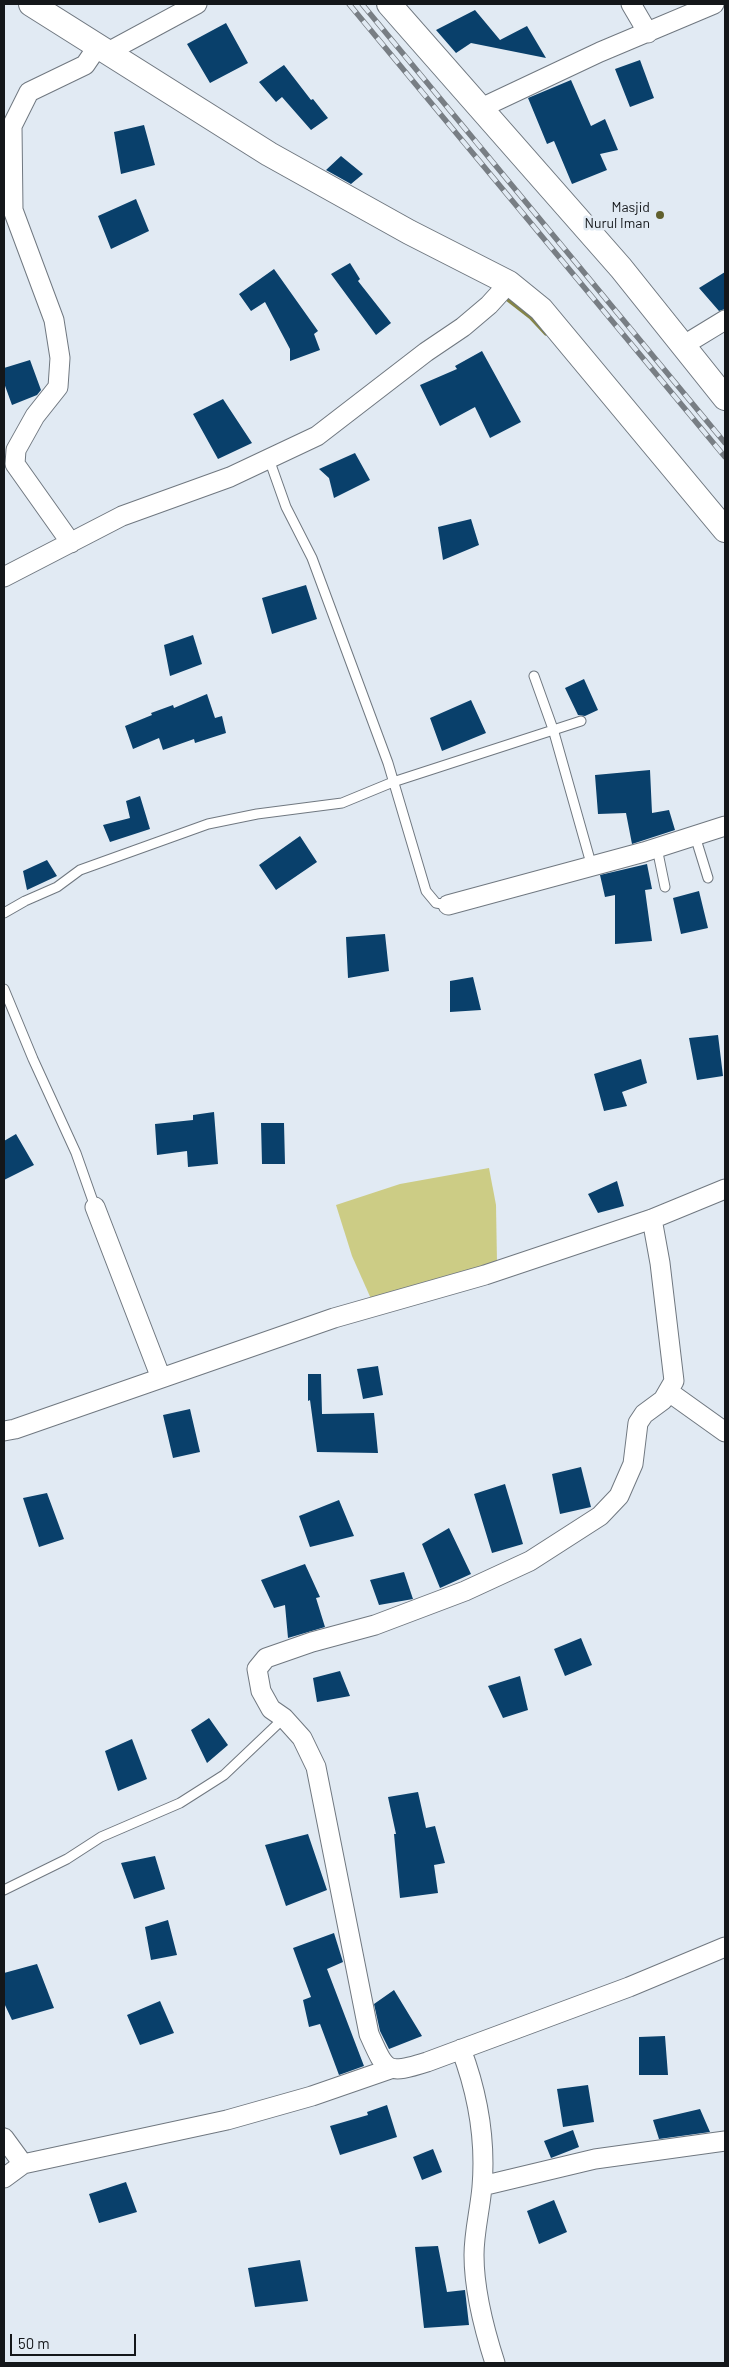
<!DOCTYPE html>
<html>
<head>
<meta charset="utf-8">
<style>
  body { margin:0 }
  #map { position:relative; width:729px; height:2367px; overflow:hidden; background:#e1eaf3; font-family:Barlow,sans-serif }
  canvas { display:block }
  .frame { position:absolute; inset:0; border:5px solid #14171a; pointer-events:none }
  .scale { position:absolute; left:10px; top:2334px; width:126px; height:22px; box-sizing:border-box; border:2px solid #14171a; border-top:0; padding-left:6px; font-size:15px; line-height:18px; white-space:nowrap; color:#14171a; -webkit-text-stroke:4px #e1eaf3; paint-order:stroke }
</style>
</head>
<body>
<div id="map">
<canvas width="729" height="2367"></canvas>
<div class="frame"></div>
<div class="scale">50 m</div>
</div>
<script>
const ctx = document.querySelector('canvas').getContext('2d');
ctx.lineJoin = 'round';
function paint(path, color) {
  ctx.fillStyle = color;
  ctx.fill(path, 'evenodd');
}
function trace(path, color, width, dash) {
  ctx.strokeStyle = color;
  ctx.lineWidth = width;
  ctx.lineCap = dash ? 'butt' : 'round';
  ctx.setLineDash(dash || []);
  ctx.stroke(path);
}
function drawText(font, color, halo, rows, align = 'center') {
  ctx.font = font + ' Barlow,sans-serif';
  ctx.lineWidth = 5;
  ctx.setLineDash([]);
  ctx.textBaseline = 'middle';
  ctx.strokeStyle = halo;
  ctx.fillStyle = color;
  for (const [text, x, y, turn = 0] of rows) {
    ctx.save();
    ctx.translate(x, y);
    ctx.rotate((+turn || 0) * Math.PI / 180);
    ctx.textAlign = isNaN(turn) ? turn : align;
    if (halo) ctx.strokeText(text, 0, 0);
    ctx.fillText(text, 0, 0);
    ctx.restore();
  }
}
paint(new Path2D(`
  M489 1168 496 1205 497 1263 372 1301 352 1256 336 1205 400 1184Z`), '#cccc85');
trace(new Path2D(`
  M504 296 531 317 546 333`), '#858547', 5);
paint(new Path2D(`
  M475 10 500 40 527 26 546 58 471 43 456 53 436 30Z
  M226 23 248 63 210 83 187 44Z
  M640 60 654 98 630 107 615 69Z
  M284 65 311 100 313 99 328 118 311 130 282 97 276 102 259 82Z
  M571 80 591 126 605 119 618 150 600 154 607 170 572 184 554 141 547 144 528 98Z
  M144 125 155 165 121 174 114 132Z
  M341 156 363 174 351 184 326 170Z
  M136 199 149 231 111 249 98 216Z
  M350 263 360 279 358 281 391 323 376 335 331 274Z
  M274 269 318 331 314 334 320 350 290 361V349L265 302 251 311 239 294Z
  M725 272V309L719 311 699 288Z
  M482 351 521 422 490 438 475 407 440 426 420 385 457 369 455 366Z
  M30 360 41 390 37 395 12 405 4 383V368Z
  M223 399 252 443 218 459 193 414Z
  M355 453 370 480 334 498 329 478 319 469Z
  M471 519 479 545 443 560 438 527Z
  M306 585 317 619 272 634 262 598Z
  M193 635 202 664 170 676 164 645Z
  M584 679 598 710 585 716 578 715 565 688Z
  M207 694 215 718 222 716 226 733 195 743 194 739 163 750 159 738 133 749 125 726 152 715 151 713 173 705 174 708Z
  M471 700 486 733 442 751 430 718Z
  M650 770 652 813 669 810 675 830 632 844 626 813 598 814 595 775Z
  M140 796 150 829 110 842 103 825 130 818 126 801Z
  M300 836 317 862 276 890 259 865Z
  M47 860 57 876 27 890 23 871Z
  M647 864 652 889 645 890 652 941 615 944V895L605 897 600 875Z
  M699 891 708 928 681 934 673 898Z
  M385 934 389 971 348 978 346 937Z
  M473 977 481 1010 450 1012V981Z
  M718 1035 723 1076 697 1080 689 1038Z
  M641 1059 647 1083 622 1092 627 1106 604 1111 594 1074Z
  M214 1112 218 1164 188 1167 187 1151 157 1155 155 1124 193 1120V1115Z
  M261 1123H284L285 1164H262Z
  M16 1134 34 1165 4 1180V1141Z
  M617 1181 624 1206 598 1213 588 1194Z
  M378 1366 383 1395 363 1399 357 1369Z
  M308 1374H321L322 1414 374 1413 378 1453 317 1452 310 1400 308 1401Z
  M190 1409 200 1452 173 1458 163 1415Z
  M581 1467 591 1507 560 1514 552 1474Z
  M505 1484 523 1544 492 1553 474 1494Z
  M47 1493 64 1539 39 1547 23 1498Z
  M339 1500 354 1536 310 1547 299 1516Z
  M449 1528 471 1574 440 1588 422 1544Z
  M305 1564 320 1597 316 1598 325 1627 288 1638 285 1605 274 1608 261 1580Z
  M404 1572 413 1599 379 1605 370 1580Z
  M581 1638 592 1665 565 1676 554 1649Z
  M340 1671 350 1696 317 1702 313 1678Z
  M520 1676 528 1710 503 1718 488 1686Z
  M209 1718 228 1745 207 1763 191 1730Z
  M132 1739 147 1779 118 1791 105 1751Z
  M418 1792 426 1828 435 1826 445 1863 434 1865 438 1893 400 1898 394 1834H396L388 1797Z
  M308 1834 327 1890 286 1906 265 1845Z
  M155 1856 165 1889 134 1899 121 1863Z
  M168 1920 177 1955 151 1960 145 1927Z
  M334 1933 343 1962 327 1969 364 2066 339 2075 320 2024 309 2027 303 2000 311 1997 293 1948Z
  M37 1964 54 2008 12 2020 4 2003V1973Z
  M394 1990 422 2036 389 2049 380 2031 374 2004Z
  M160 2001 174 2033 140 2045 127 2015Z
  M665 2036 668 2075H639V2037Z
  M588 2085 594 2122 563 2127 557 2089Z
  M387 2105 397 2137 340 2155 330 2126 368 2115 367 2112Z
  M700 2109 710 2132 659 2139 653 2120Z
  M573 2130 579 2147 551 2158 544 2141Z
  M433 2149 442 2172 422 2180 413 2157Z
  M126 2182 137 2212 99 2223 89 2194Z
  M554 2200 567 2232 539 2244 527 2211Z
  M438 2246 447 2292 465 2290 469 2325 424 2328 415 2247Z
  M300 2260 308 2301 255 2307 248 2268Z`), '#09406b');
const service = new Path2D(`
  M269 459 286 507 312 558 388 763 426 891 436 903 448 905
  M534 676 553 729 592 867
  M695 836 708 878
  M657 848 665 887
  M4 913 25 901 57 887 80 870 208 824 257 814 342 803 393 782 581 721
  M4 989 33 1059 76 1153 95 1207
  M4 1890 67 1859 101 1837 180 1803 224 1775 284 1718`);
const minor = new Path2D(`
  M631 4 648 33
  M108 52 197 4
  M479 109 600 52 714 4
  M684 345 725 320
  M71 543 15 464 16 450 35 416 58 387 60 358 54 320 13 210 12 126 29 92 85 65 98 46
  M4 577 122 516 230 477 317 436 426 352 463 327 489 305 509 283
  M448 905 644 852 725 826
  M95 1207 161 1378
  M652 1219 660 1263 674 1381 663 1400 644 1414 638 1423 633 1464 619 1496 600 1516 530 1561 465 1591 375 1625 312 1642 266 1658 257 1669 261 1691 271 1709 284 1718 302 1738 316 1767 369 2034C386 2072 386 2075 427 2062L629 1987 725 1947
  M669 1392 725 1432
  M4 1431 15 1429 334 1318 485 1275 652 1219 725 1189
  M461 2049C478 2094 486 2139 482 2187 480 2210 474 2232 474 2255 474 2291 484 2329 495 2363
  M4 2138 23 2164 227 2120 312 2096 390 2069
  M4 2178 23 2164
  M482 2186 595 2159 725 2141`);
const tertiary = new Path2D(`
  M31 4 269 154 409 232 509 283 541 309 725 530
  M389 4 621 268 725 398`);
trace(service, '#707880', 11);
trace(minor, '#707880', 21);
trace(tertiary, '#707880', 26);
trace(service, '#fff', 9);
trace(minor, '#fff', 19);
trace(tertiary, '#fff', 24);
const rail = new Path2D(`
  M349 4 725 457
  M362 4 725 443`);
trace(rail, '#787e84', 5.5);
trace(rail, '#e1eaf3', 4, [11]);
for (const [x, y, r, color] of [
  [660,215,5,"#605f2c"]
]) {
  const dot = new Path2D();
  dot.arc(x, y, r, 0, 2 * Math.PI);
  ctx.fillStyle = color;
  ctx.fill(dot);
  trace(dot, '#e1eaf3', 2);
}
drawText('14px', '#14171a', '#e1eaf3', [
  ["Masjid",650,207],
  ["Nurul Iman",650,223]
], 'right');
</script>
</body>
</html>
